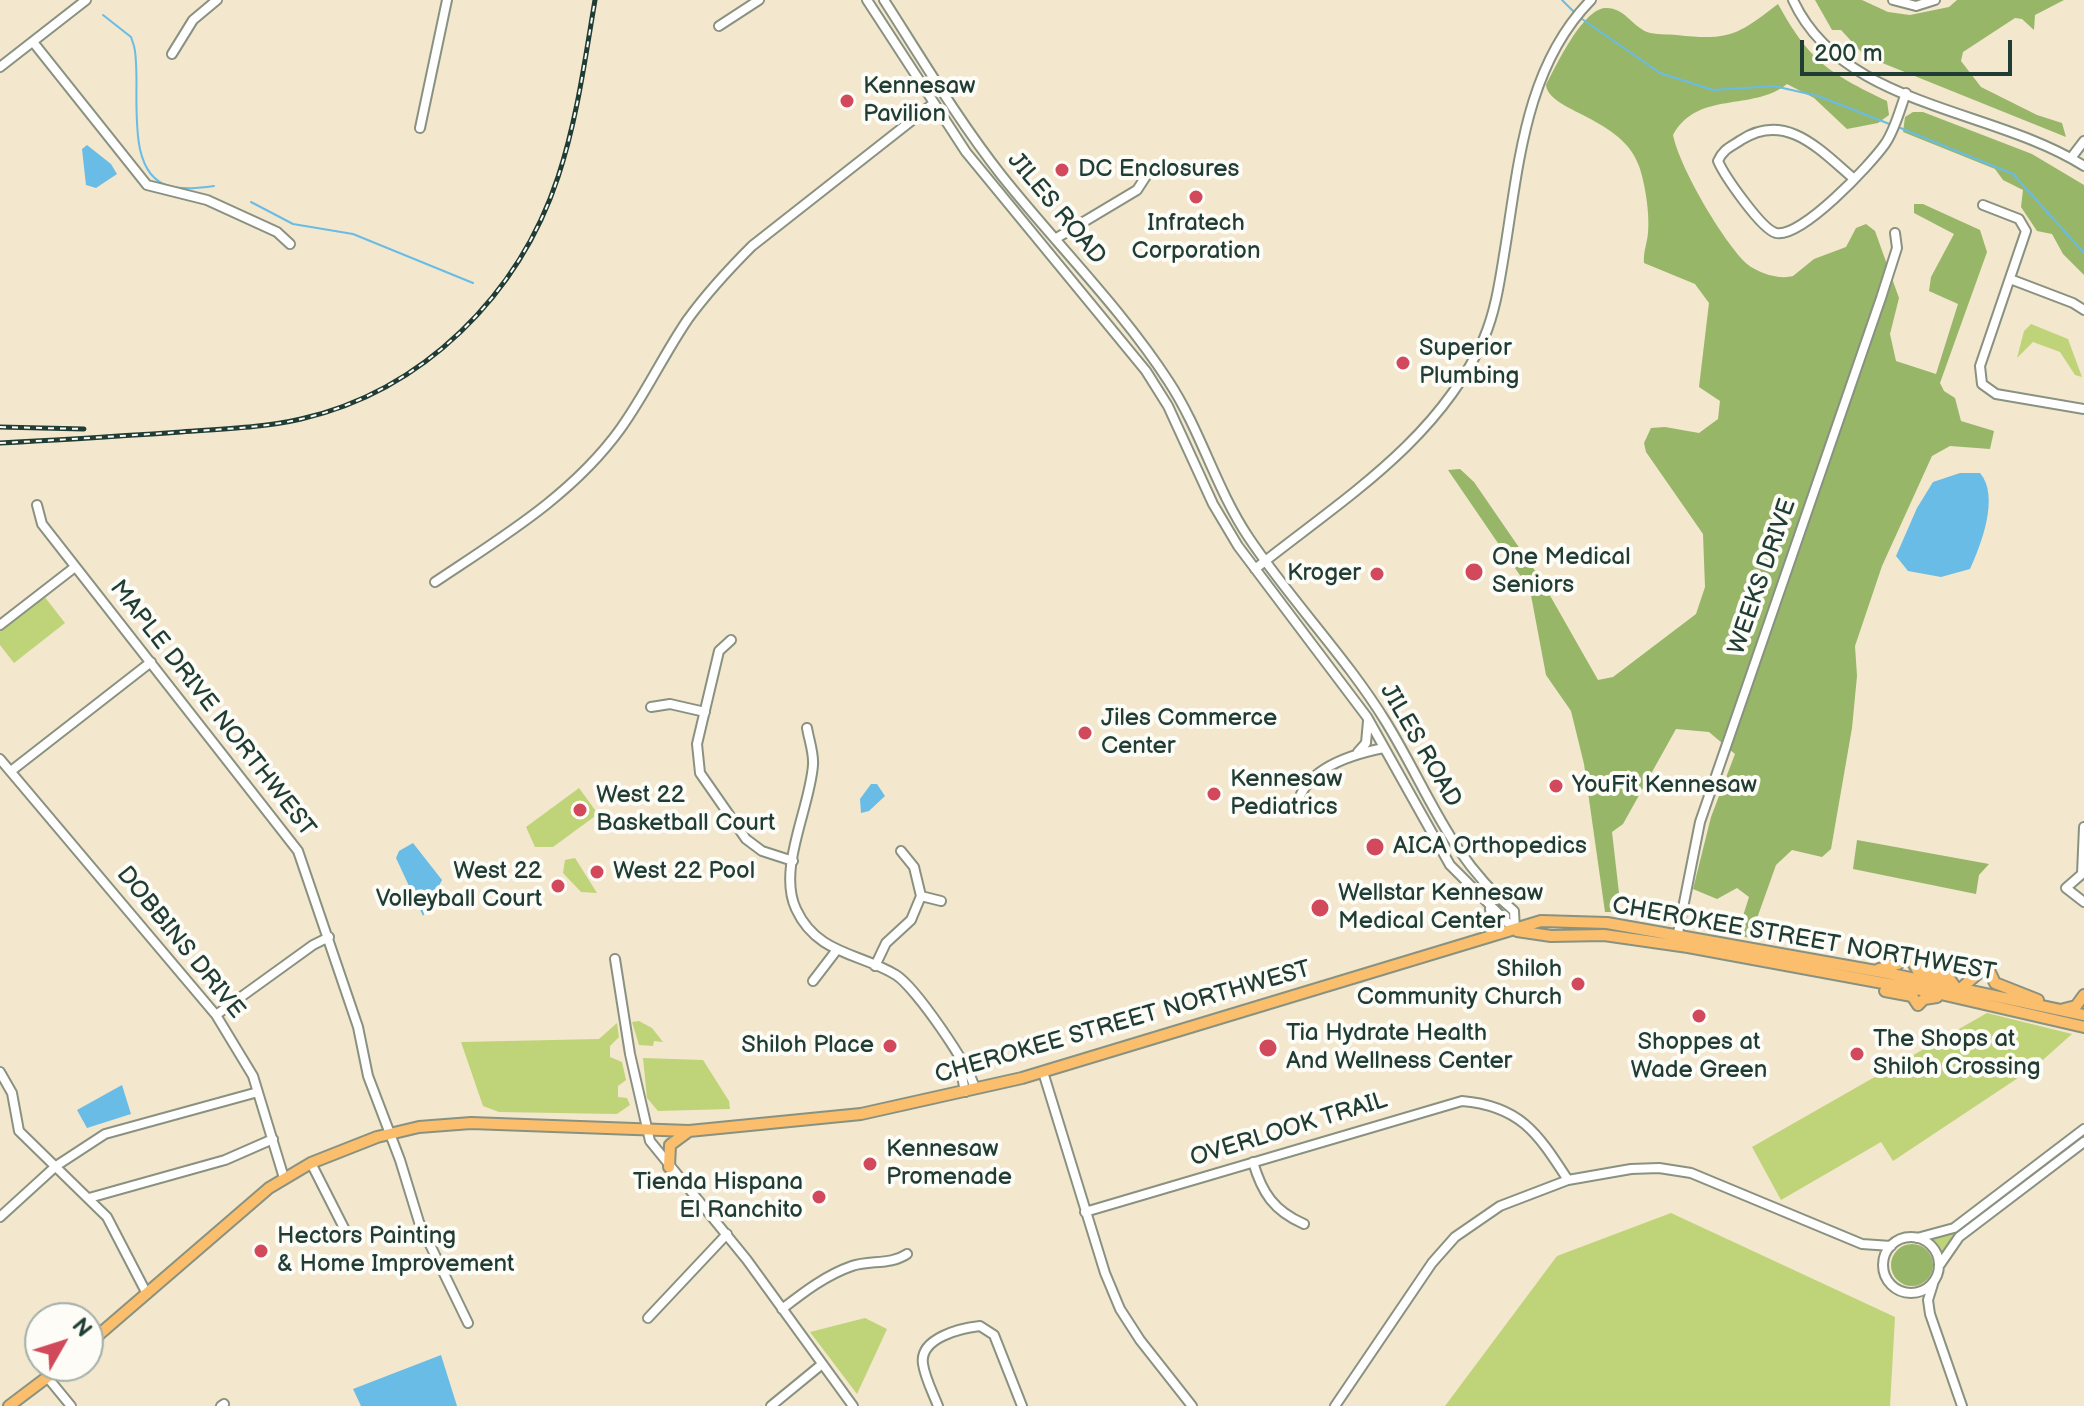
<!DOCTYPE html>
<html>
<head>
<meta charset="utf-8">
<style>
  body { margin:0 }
  #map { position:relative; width:2084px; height:1406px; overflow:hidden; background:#f3e7ce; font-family:"Balsamiq Sans",sans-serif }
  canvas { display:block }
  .north { position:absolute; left:24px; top:1302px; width:80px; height:80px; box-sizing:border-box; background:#fdfcf7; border:2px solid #a4b0a9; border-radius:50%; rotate:51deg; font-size:22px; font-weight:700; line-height:32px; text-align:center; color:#1f3d34 }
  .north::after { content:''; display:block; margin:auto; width:28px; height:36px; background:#d1495b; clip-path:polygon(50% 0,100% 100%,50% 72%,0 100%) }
  .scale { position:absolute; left:1800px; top:40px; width:212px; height:36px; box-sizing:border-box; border:4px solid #1f3d34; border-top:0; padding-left:10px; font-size:24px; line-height:28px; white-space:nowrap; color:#1f3d34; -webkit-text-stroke:6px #fdfcf7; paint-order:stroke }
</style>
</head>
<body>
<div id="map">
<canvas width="2084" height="1406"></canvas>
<div class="north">N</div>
<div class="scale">200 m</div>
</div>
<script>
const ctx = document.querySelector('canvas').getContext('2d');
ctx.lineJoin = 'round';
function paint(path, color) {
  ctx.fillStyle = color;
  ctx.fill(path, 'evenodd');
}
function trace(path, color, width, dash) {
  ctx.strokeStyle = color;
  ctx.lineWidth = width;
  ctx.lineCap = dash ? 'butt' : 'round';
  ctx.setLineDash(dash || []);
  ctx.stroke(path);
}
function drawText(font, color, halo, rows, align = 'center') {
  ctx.font = font + ' "Balsamiq Sans",sans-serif';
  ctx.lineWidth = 8;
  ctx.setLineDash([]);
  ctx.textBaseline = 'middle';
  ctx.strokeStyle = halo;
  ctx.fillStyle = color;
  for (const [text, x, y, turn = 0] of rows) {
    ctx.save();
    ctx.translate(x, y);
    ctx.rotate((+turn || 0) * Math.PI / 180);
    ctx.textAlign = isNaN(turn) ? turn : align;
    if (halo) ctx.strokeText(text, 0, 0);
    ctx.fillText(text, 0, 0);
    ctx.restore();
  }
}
paint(new Path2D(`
  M2031 324 2068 339 2082 377 2075 375 2060 352 2033 342 2017 358 2024 331Z
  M44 596 65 623 14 663 0 645V631Z
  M579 788 598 814 553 847H535L526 827Z
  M575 858 597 893 581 892 563 873 565 860Z
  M1987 1013 2072 1034 2036 1066 1893 1161 1881 1142 1781 1200 1752 1147Z
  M639 1021 652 1028 663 1042 654 1041 653 1046 639 1045 632 1022Z
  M617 1023 619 1037 610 1046V1057L622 1062 626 1080 618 1086V1097L627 1098 630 1105 617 1114 499 1112 483 1106 461 1042 599 1039Z
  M643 1058 703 1060 729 1101 730 1109 658 1111 647 1098Z
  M2084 1133V1137L1961 1230 1941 1256 1928 1239 1958 1228Z
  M1671 1213 1895 1317 1890 1406H1445L1557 1256Z
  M865 1318 887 1329 857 1394 810 1332Z`), '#bfd478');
paint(new Path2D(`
  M1815 0H1862L1888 12 1910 15 1949 7 1957 0H2064L2035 15 2034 30 2022 19 2015 18 1963 52 1961 61 1981 87 2037 115 2062 123 2066 137 1865 56 1841 30H1832Z
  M1778 4C1810 62 1829 73 1887 101L1889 115 1878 123 1847 129 1814 98 1787 84C1752 112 1698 90 1673 135 1679 166 1723 242 1747 264 1758 273 1779 280 1793 276L1814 259 1846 247 1856 228 1866 224 1875 231 1899 298 1890 334 1896 361 1936 374 1958 304 1929 291 1931 277 1954 234 1914 213V204H1923L1980 230 1987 252 1940 383 1944 391 1955 398 1961 421 1994 431 1990 449 1950 446 1932 456 1882 566 1855 646 1857 676 1852 728 1831 849 1822 857 1792 850 1776 865 1750 938 1737 935 1749 897 1737 888 1717 899 1693 889 1711 817 1735 754 1709 732 1676 729 1623 824 1612 832 1619 893 1614 912H1605L1584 764 1571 711 1546 675 1530 590 1448 470 1460 469 1474 482 1540 578 1598 680 1613 677 1696 614 1705 587 1703 534 1646 452 1644 443 1651 428 1665 427 1699 433 1718 419 1720 401 1699 387 1709 303 1695 284 1644 263C1643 252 1647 244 1648 233 1650 214 1645 183 1639 166 1622 117 1549 112 1546 85 1556 66 1582 10 1605 8 1624 7 1631 25 1647 32 1655 35 1668 34 1677 35 1729 41 1738 35 1778 4Z
  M1913 112H1923L2032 154 2084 185V275L2063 254 2052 234 2037 231 2021 207 2023 190 2003 180 1995 169 1903 132 1905 117Z
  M1857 840 1989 864 1979 875 1976 894 1853 869Z
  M1891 1265a21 21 0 1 1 42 0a21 21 0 1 1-42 0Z`), '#97b668');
paint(new Path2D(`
  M87 145 111 164 117 174 96 188 86 185 82 149Z
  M1960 473H1980C2000 496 1981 545 1970 569L1941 577 1908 571 1896 556 1917 508 1933 482Z
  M871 784H877L885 796 869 811 861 813 860 799Z
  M413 843 442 880 423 916 396 858 399 851Z
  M122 1085 131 1114 87 1128 77 1110Z
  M441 1355 457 1406H361L353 1389Z`), '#69bce5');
trace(new Path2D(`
  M1562 0 1577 15
  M103 15 131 37 134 46C143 81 121 173 169 186 184 190 199 188 214 186
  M1582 19 1660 73 1713 90 1774 86 1818 96 1892 125
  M1898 127 2013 174 2084 253
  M251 202 293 224 353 234 473 283`), '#69bce5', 2);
const minor = new Path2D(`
  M867 0 966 152 1146 371 1168 406 1213 504 1238 546 1367 717 1450 865 1515 930
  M884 0C922 59 958 120 1002 176 1057 245 1121 308 1169 382 1201 431 1216 489 1249 538 1292 602 1346 657 1386 722 1429 792 1449 857 1514 911L1515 930
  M1793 0C1842 107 1993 108 2084 166
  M1893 0 1916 6 1935 0
  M719 26 759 0
  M33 42 147 185 207 200 277 232 290 244
  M172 54 193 20 217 0
  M0 67 86 0
  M420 128 447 0
  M2071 158 2084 141
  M1853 178C1820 150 1786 111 1741 140 1731 147 1723 149 1718 161 1724 175 1761 229 1776 233 1801 239 1871 164 1885 144 1895 130 1900 109 1906 93
  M1983 205 2019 219 2026 231 1980 366 1982 384 1996 394 2084 409
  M1055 239 1137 190 1150 170
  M2010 279 2073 303 2084 310
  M37 505 42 524 298 851 358 1027 368 1076 400 1160 419 1222 468 1323
  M1255 569C1340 501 1439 441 1484 338 1496 310 1500 279 1505 249 1519 162 1526 66 1591 0
  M435 582C502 537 573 495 621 428 646 393 664 354 688 319 707 293 729 269 752 246L934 103
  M0 625 75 567
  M731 640 719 651 697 744 700 773 746 839 762 851 793 861
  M651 707 670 704 705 712
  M807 728C809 740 814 753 813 765 810 808 777 869 796 909 817 955 861 953 896 975 915 987 970 1066 975 1089
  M1358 752 1366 743 1368 721
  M0 759 216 1015 253 1076 284 1178
  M11 771 151 662
  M1298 802C1308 767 1353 754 1384 748
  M2084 827 2082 874 2066 888 2084 902
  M921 896 941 901
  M1490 909 1494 935
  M1677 938 1700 822 1881 298 1897 248 1895 233
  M615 959 630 1054 650 1141 747 1260 853 1406
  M875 966 886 943 911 920 921 896 914 867 901 851
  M813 981 836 951
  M216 1015 313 945 329 937
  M958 1054 965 1092
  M0 1072 12 1093 19 1131 107 1217 147 1294
  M1043 1072 1105 1273 1120 1309 1140 1340 1192 1406
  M1253 1162C1262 1193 1274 1211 1304 1224
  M311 1163 345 1230
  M89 1198 225 1160 273 1139
  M1085 1212 1462 1101C1521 1106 1538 1134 1568 1180
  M0 1217 56 1166 105 1134 258 1092
  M1883 1265a28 28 0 1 1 56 0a28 28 0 1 1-56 0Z
  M1917 1238 1954 1228 2084 1129
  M1939 1266 1959 1237 2084 1142
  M1933 1284 1928 1300 1930 1314 1962 1406
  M782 1309C804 1292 826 1275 852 1266 870 1260 891 1265 907 1254
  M648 1318 727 1234
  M48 1378 71 1406
  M221 1406 224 1404
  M771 1406 821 1365
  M938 1406C933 1393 925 1378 923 1364 919 1338 961 1328 980 1326L994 1335 1022 1406
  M1335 1406 1432 1263 1455 1237 1500 1206 1568 1180 1631 1169 1659 1168 1691 1173 1862 1244 1891 1246`);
const major = new Path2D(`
  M1517 931 1551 936 1604 935 1688 947 1932 992 2084 1027
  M1879 969 1898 964 1907 953 1918 971 1949 978 1956 988
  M1960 989 1987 966 1995 983 2038 1000
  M1885 991 1912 996 1918 1005 1924 999 1937 997
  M2064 1009 2076 1006 2084 995
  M669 1167 670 1145 689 1131
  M88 1344 269 1188 311 1163 377 1137 419 1127 471 1123 689 1131 861 1114 1022 1078 1541 921 1607 923 1887 973 2084 1015
  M9 1406 62 1366`);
trace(minor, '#899281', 12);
trace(major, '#899281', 14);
trace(minor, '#fff', 8);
trace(major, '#fabe6d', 10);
const rail = new Path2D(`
  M0 427 84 429
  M0 443C60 440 121 436 181 432 221 429 262 428 301 419 423 391 519 295 558 177 577 120 585 59 595 0`);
trace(rail, '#1f3d34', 5);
trace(rail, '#fdfcf7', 2, [6]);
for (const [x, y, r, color] of [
  [847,101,8,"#d1495b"],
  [1062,170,8,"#d1495b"],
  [1196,197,8,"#d1495b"],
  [1403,363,8,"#d1495b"],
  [1474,572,10,"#d1495b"],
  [1377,574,8,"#d1495b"],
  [1085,733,8,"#d1495b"],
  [1556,786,8,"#d1495b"],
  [1214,794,8,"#d1495b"],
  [580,810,8,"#d1495b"],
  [1375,847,10,"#d1495b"],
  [597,872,8,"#d1495b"],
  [558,886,8,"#d1495b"],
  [1320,908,10,"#d1495b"],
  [1578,984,8,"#d1495b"],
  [1699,1016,8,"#d1495b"],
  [890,1046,8,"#d1495b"],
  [1268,1048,10,"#d1495b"],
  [1857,1054,8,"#d1495b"],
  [870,1164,8,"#d1495b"],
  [819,1197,8,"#d1495b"],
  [261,1251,8,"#d1495b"]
]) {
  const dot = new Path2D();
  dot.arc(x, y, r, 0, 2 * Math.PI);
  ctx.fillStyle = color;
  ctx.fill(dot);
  trace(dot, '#fdfcf7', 3);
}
drawText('24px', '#1f3d34', '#fdfcf7', [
  ["Kennesaw",863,87],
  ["Pavilion",863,115],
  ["DC Enclosures",1078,170],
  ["Infratech",1196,224,"center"],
  ["Corporation",1196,252,"center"],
  ["Superior",1419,349],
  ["Plumbing",1419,377],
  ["One Medical",1492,558],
  ["Seniors",1492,586],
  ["Kroger",1361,574,"right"],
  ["Jiles Commerce",1101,719],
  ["Center",1101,747],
  ["Kennesaw",1230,780],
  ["Pediatrics",1230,808],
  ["YouFit Kennesaw",1572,786],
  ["West 22",596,796],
  ["Basketball Court",596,824],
  ["AICA Orthopedics",1393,847],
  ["West 22",542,872,"right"],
  ["Volleyball Court",542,900,"right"],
  ["West 22 Pool",613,872],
  ["Wellstar Kennesaw",1338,894],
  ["Medical Center",1338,922],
  ["Shiloh",1562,970,"right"],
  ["Community Church",1562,998,"right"],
  ["Tia Hydrate Health",1286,1034],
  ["And Wellness Center",1286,1062],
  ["The Shops at",1873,1040],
  ["Shiloh Crossing",1873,1068],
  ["Shoppes at",1699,1043,"center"],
  ["Wade Green",1699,1071,"center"],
  ["Shiloh Place",874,1046,"right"],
  ["Kennesaw",886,1150],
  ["Promenade",886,1178],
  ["Tienda Hispana",803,1183,"right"],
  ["El Ranchito",803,1211,"right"],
  ["Hectors Painting",277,1237],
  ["& Home Improvement",277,1265]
], 'left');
drawText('24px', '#1f3d34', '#fdfcf7', [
  ["JILES ROAD",1056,209,50],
  ["WEEKS DRIVE",1763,577,-71],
  ["MAPLE DRIVE NORTHWEST",212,709,52],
  ["JILES ROAD",1420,746,60],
  ["CHEROKEE STREET NORTHWEST",1804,940,10],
  ["DOBBINS DRIVE",180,943,51],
  ["CHEROKEE STREET NORTHWEST",1123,1023,-16],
  ["OVERLOOK TRAIL",1289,1130,-17]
]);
</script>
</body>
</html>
